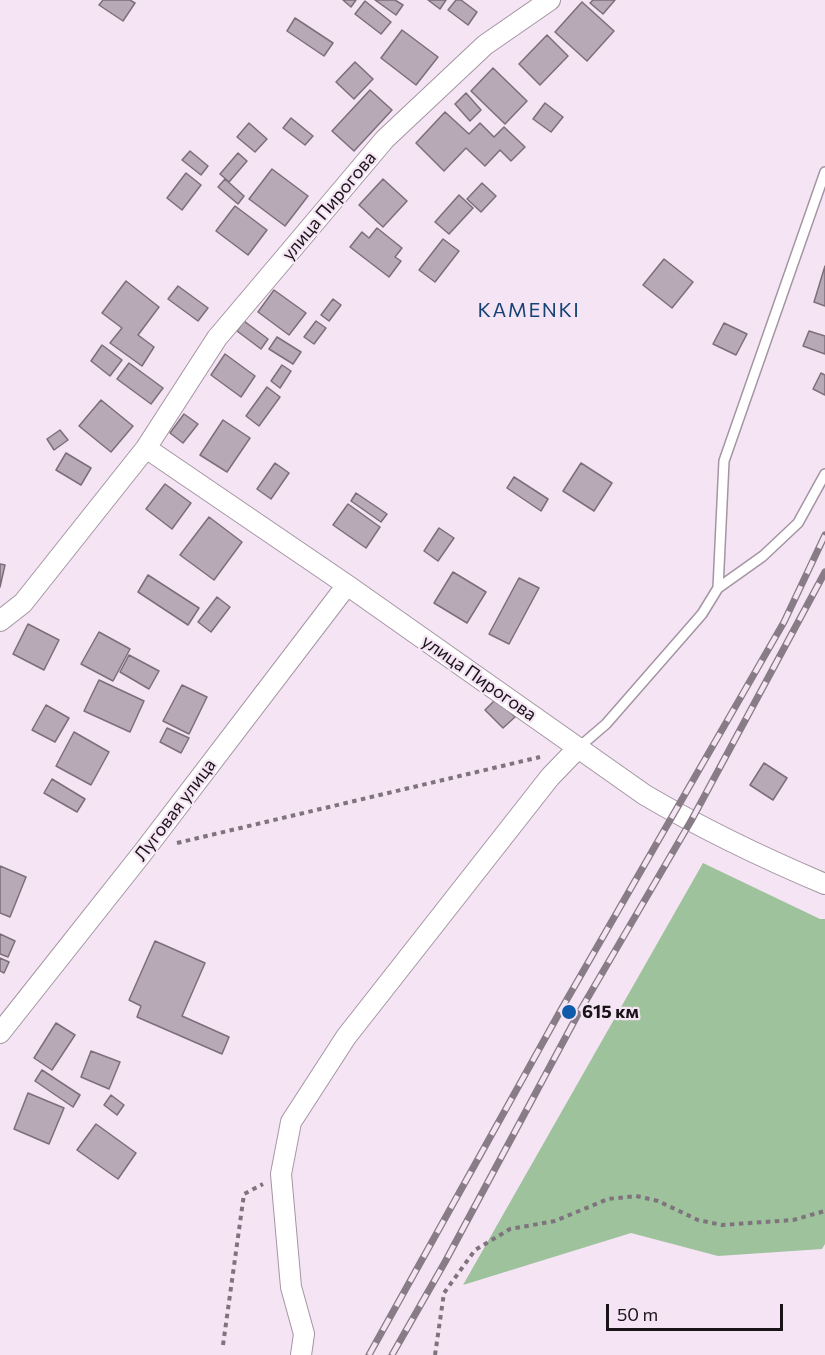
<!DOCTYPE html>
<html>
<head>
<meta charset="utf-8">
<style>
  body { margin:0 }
  #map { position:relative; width:825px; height:1355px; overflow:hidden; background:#f5e4f3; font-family:Commissioner,sans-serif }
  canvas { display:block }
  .scale { position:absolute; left:606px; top:1304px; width:177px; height:27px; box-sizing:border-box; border:3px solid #191318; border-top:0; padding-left:8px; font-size:18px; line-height:21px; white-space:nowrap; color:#191318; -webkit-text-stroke:4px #f5e4f3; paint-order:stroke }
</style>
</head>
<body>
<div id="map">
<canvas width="825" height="1355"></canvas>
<div class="scale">50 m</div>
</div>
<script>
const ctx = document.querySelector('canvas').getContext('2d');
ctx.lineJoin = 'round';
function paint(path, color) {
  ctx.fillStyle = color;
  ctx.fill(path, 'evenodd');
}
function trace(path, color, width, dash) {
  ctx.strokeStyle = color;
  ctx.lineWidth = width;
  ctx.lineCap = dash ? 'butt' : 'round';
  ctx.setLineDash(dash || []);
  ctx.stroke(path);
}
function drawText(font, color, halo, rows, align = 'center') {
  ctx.font = font + ' Commissioner,sans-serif';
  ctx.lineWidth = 4.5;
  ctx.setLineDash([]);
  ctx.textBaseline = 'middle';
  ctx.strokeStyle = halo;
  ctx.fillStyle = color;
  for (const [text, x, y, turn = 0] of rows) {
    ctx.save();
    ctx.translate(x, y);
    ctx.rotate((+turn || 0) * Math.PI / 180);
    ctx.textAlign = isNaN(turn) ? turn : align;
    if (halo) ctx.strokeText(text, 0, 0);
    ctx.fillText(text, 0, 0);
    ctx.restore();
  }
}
paint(new Path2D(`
  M703 863 820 919H825V1244L822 1249 718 1256 631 1233 463 1285Z`), '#9dc29c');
const building = new Path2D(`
  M103 0H130L135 3 123 21 99 5Z
  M343 0H356L351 7Z
  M375 0H395L403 5 396 15Z
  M428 0H446L440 9Z
  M456 0H461L477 12 468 25 448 10Z
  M593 0H615L603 14 590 3Z
  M365 1 391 22 381 34 355 14Z
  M582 2 614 31 587 61 555 32Z
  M295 18 333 43 324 56 287 31Z
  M402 30 438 57 416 85 381 58Z
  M547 35 568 56 540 85 519 64Z
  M355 62 373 79 354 99 336 82Z
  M493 68 527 101 505 124 471 91Z
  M370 90 392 110 354 151 332 131Z
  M466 93 481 110 470 121 455 104Z
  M545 103 563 117 551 132 533 119Z
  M445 112 469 134 480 123 494 137 504 127 525 147 511 161 500 150 485 166 466 148 444 171 416 143Z
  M291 118 313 136 305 145 283 128Z
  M249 123 267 139 255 152 237 137Z
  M190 151 208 166 201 175 182 160Z
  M238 153 247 161 229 182 220 174Z
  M272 169 308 196 285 226 249 199Z
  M186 173 201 185 182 210 167 198Z
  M225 179 244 196 238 204 218 187Z
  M383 179 407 201 383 227 359 205Z
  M482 183 496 196 481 212 467 199Z
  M459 195 473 208 449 234 435 222Z
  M235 206 267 230 248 255 216 231Z
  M377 228 402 248 395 257 401 261 389 277 350 247 362 232 369 238Z
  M443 239 459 251 435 282 419 270Z
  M664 259 693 282 672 308 643 285Z
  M825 266V306L814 302Z
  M126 281 159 307 138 335 154 347 142 366 110 343 122 328 102 313Z
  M178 286 208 308 198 321 168 299Z
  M274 290 306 313 289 335 258 312Z
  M333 299 341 305 329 321 321 315Z
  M244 321 268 339 261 349 237 331Z
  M316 321 326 328 314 344 304 337Z
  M724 323 747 334 736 355 713 344Z
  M809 331 825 336V354L803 346Z
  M277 337 301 352 293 364 269 349Z
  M102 345 122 360 110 376 91 361Z
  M225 354 255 376 241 397 211 375Z
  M129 363 163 388 151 404 117 379Z
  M282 365 291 371 280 388 271 381Z
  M821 373 825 375V395L813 389Z
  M267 387 280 397 259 426 246 416Z
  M101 400 133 426 111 452 79 426Z
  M184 414 198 424 183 443 170 433Z
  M223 420 250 438 227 472 200 455Z
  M60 430 68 440 54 450 47 439Z
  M66 453 91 468 81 485 56 470Z
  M275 463 289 473 271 499 257 489Z
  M581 463 612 483 594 511 563 491Z
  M514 477 548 499 541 511 507 488Z
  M165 484 191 503 172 529 146 509Z
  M356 493 387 514 381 522 351 501Z
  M348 504 380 527 366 548 333 525Z
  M209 517 242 542 214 580 180 555Z
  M439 528 454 538 438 561 424 551Z
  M0 564 5 565 0 587Z
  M453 572 486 592 467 623 434 603Z
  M148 575 199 608 188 625 138 592Z
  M519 578 539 588 509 644 489 634Z
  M217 597 230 607 211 632 198 622Z
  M28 624 59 640 44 670 13 654Z
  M99 632 130 649 113 681 81 664Z
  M129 655 159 671 149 689 120 672Z
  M99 680 144 701 130 732 84 711Z
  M182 685 207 697 189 734 163 721Z
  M496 699 515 717 503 728 485 710Z
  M46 705 69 718 55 742 32 730Z
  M167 728 189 738 181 753 160 742Z
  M74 732 109 752 91 785 56 766Z
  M764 763 787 778 773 800 750 785Z
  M52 779 85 799 77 812 44 793Z
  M0 866 26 877 10 917 0 913Z
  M0 934 15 941 8 957 0 954Z
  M155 941 205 963 182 1016 229 1037 222 1054 137 1017 141 1006 129 1000Z
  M0 958 9 962 4 973 0 971Z
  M56 1023 75 1035 52 1070 34 1058Z
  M91 1051 120 1062 109 1089 81 1077Z
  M42 1070 80 1095 73 1107 35 1081Z
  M28 1093 64 1108 49 1144 14 1129Z
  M111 1095 124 1105 117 1115 104 1105Z
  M96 1124 136 1153 118 1179 77 1150Z`);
paint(building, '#b8a9b7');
trace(building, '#7c6e7b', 1.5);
const service = new Path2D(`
  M718 588 763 556 798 523 825 474
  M578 748 606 724 702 614 718 588 724 461 825 172`);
const minor = new Path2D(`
  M146 448 347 585 645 795C703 829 763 858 825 884
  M0 621 23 603 146 448 217 338 385 139 485 45 550 0
  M0 1033 144 851 347 585
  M301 1355 304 1334 291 1287 281 1174 291 1122 346 1037 550 777 578 748`);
trace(service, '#a495a3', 12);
trace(minor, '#a495a3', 22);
trace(new Path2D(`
  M177 843 540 757
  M223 1345 244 1194 263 1184
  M435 1355 444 1293 475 1250 510 1229 555 1221 608 1199 636 1196 658 1201 698 1220 722 1225 793 1220 825 1211`), '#7f747e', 4, [4.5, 4.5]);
trace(service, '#fff', 9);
trace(minor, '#fff', 20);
const rail = new Path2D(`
  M369 1355 562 1008 784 622 825 535
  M392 1355 445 1262 577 1016 691 821 825 572`);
trace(rail, '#887c86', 7);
trace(rail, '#f5e4f3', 4.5, [14]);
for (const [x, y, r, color] of [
  [569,1012,8,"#0e5baa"]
]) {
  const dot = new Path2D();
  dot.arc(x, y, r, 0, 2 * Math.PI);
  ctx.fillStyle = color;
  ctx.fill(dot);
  trace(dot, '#f5e4f3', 2);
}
drawText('18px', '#191318', '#f5e4f3', [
  ["улица Пирогова",329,206,-50],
  ["улица Пирогова",479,678,35],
  ["Луговая улица",175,810,-53]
]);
drawText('bold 18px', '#191318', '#f5e4f3', [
  ["615 км",582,1012]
], 'left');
ctx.letterSpacing = '1.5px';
drawText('20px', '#164376', '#f5e4f3', [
  ["KAMENKI",529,310]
]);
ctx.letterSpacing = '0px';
</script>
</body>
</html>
